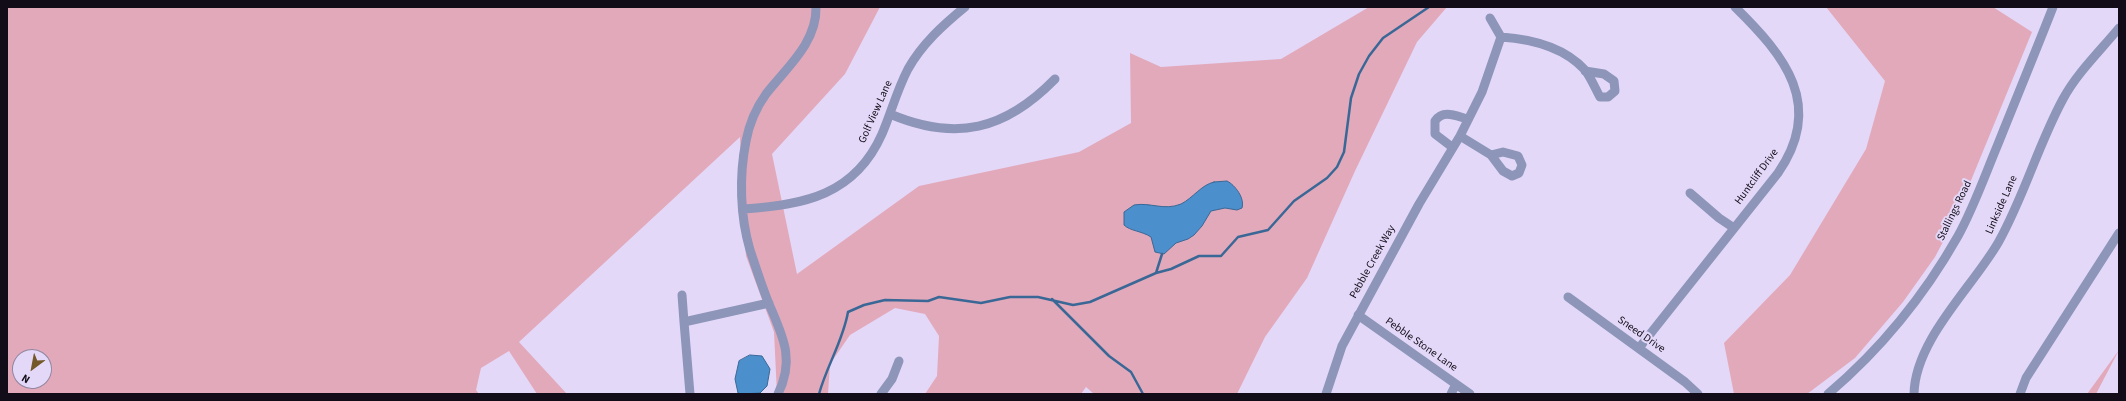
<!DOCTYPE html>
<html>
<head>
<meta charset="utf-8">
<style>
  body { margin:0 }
  #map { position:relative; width:2126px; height:401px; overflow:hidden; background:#e4d8f9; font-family:"Source Sans 3",sans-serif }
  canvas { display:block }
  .frame { position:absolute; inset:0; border:8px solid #110c17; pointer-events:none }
  .north { position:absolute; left:12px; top:349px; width:40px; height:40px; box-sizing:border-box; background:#e4d8f9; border:1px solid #90869f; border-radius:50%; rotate:212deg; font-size:11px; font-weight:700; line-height:16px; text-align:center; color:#110c17 }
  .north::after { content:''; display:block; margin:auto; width:14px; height:18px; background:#73592a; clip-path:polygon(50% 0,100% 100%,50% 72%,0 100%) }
</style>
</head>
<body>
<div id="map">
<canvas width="2126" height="401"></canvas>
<div class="frame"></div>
<div class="north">N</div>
</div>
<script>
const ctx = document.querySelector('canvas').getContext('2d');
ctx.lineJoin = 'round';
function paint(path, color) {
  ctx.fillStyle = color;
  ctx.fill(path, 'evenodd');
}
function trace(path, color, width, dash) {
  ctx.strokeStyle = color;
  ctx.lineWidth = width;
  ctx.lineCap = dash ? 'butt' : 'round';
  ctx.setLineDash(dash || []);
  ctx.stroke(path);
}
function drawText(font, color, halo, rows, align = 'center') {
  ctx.font = font + ' "Source Sans 3",sans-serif';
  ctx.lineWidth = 4;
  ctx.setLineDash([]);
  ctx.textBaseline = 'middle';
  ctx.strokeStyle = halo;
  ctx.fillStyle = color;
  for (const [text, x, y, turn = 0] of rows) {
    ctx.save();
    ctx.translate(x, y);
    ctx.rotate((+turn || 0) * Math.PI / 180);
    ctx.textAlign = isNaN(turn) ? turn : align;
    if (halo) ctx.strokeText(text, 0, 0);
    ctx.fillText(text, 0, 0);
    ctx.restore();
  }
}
paint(new Path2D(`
  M7 7H880L845 74 772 154 797 274 919 186 1079 152 1131 123 1130 53 1161 67 1281 59 1369 7H1447L1417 42 1355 171 1307 278 1265 337 1237 394H1094L1086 387 1081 394H925L937 376 939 336 925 314 895 308 850 335 830 364 828 394H777L774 332 746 256 742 202 740 137 519 342 567 394H537L509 351 481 368 476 390 479 394H7ZM20 357H44V381H20Z
  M1826 7H1993L2032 32 1956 217 1935 257 1903 302 1855 358 1807 394H1734L1724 343 1790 275 1866 149 1885 81Z
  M2119 350 2096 394H2087Z`), '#e2a9bb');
const water = new Path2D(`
  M1214 182 1227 181C1235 185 1245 198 1242 208L1237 210 1225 208 1211 211 1202 226 1194 235 1188 239 1176 243 1164 254 1155 252 1151 237C1142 231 1130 231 1124 225V212L1134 205C1150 202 1164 211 1181 204 1193 198 1201 185 1214 182Z
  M750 355 762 356 770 369 767 386 760 393 741 394 738 393 735 379 739 361Z`);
paint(water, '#4b8fcc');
trace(water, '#3a6896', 1);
trace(new Path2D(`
  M1156 273 1162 254
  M1052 299 1109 356 1131 372 1143 394
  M819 394C827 365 843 341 848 312L864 305 885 300 928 301 939 297 981 303 1010 297H1038L1073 305 1090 302 1156 273 1171 269 1199 256H1221L1238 237 1268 230 1294 201 1327 178 1337 167 1344 152 1351 98 1359 74 1369 56 1383 38 1429 7`), '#3a6896', 2.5);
trace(new Path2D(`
  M1501 37C1531 39 1563 46 1585 70 1591 78 1595 88 1600 97H1608L1615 91 1614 81 1604 74 1585 71
  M890 114C956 142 1005 130 1055 79
  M1460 136 1491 155 1503 171 1512 176 1519 173 1522 165 1518 156 1503 152 1491 155
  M1452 147 1435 134V121C1443 109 1456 116 1467 119
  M1690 193 1719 218 1734 228
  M744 209C804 205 855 195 882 134 891 113 897 90 908 69 922 44 943 25 965 7
  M682 295 684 322
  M1568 297 1685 382 1698 394
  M1358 315 1470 394
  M1639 348 1778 173C1825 105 1785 56 1735 7
  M690 394 684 322 769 303
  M778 394C795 359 783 337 769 304 762 287 756 268 750 250 740 216 739 176 746 141 749 125 756 108 766 94 786 68 817 43 816 7
  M881 394 892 379 899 361
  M1326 394 1342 346 1419 204 1460 136 1482 92 1501 37 1490 18
  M1451 394 1456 384
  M1828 394C1881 349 1924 296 1958 236 1974 207 1985 175 1998 144 2016 99 2035 53 2053 7
  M1914 394C1915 340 1971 289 1998 243 2024 197 2038 145 2063 99 2077 73 2100 51 2119 28
  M2020 394 2026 378 2119 233`), '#8d95b8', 9);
drawText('11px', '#110c17', '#e4d8f9', [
  ["Golf View Lane",876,112,-66],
  ["Huntcliff Drive",1757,177,-54],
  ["Linkside Lane",2002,205,-66],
  ["Stallings Road",1955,211,-64],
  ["Pebble Creek Way",1373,262,-61],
  ["Sneed Drive",1641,335,35],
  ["Pebble Stone Lane",1421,345,35]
]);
</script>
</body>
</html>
